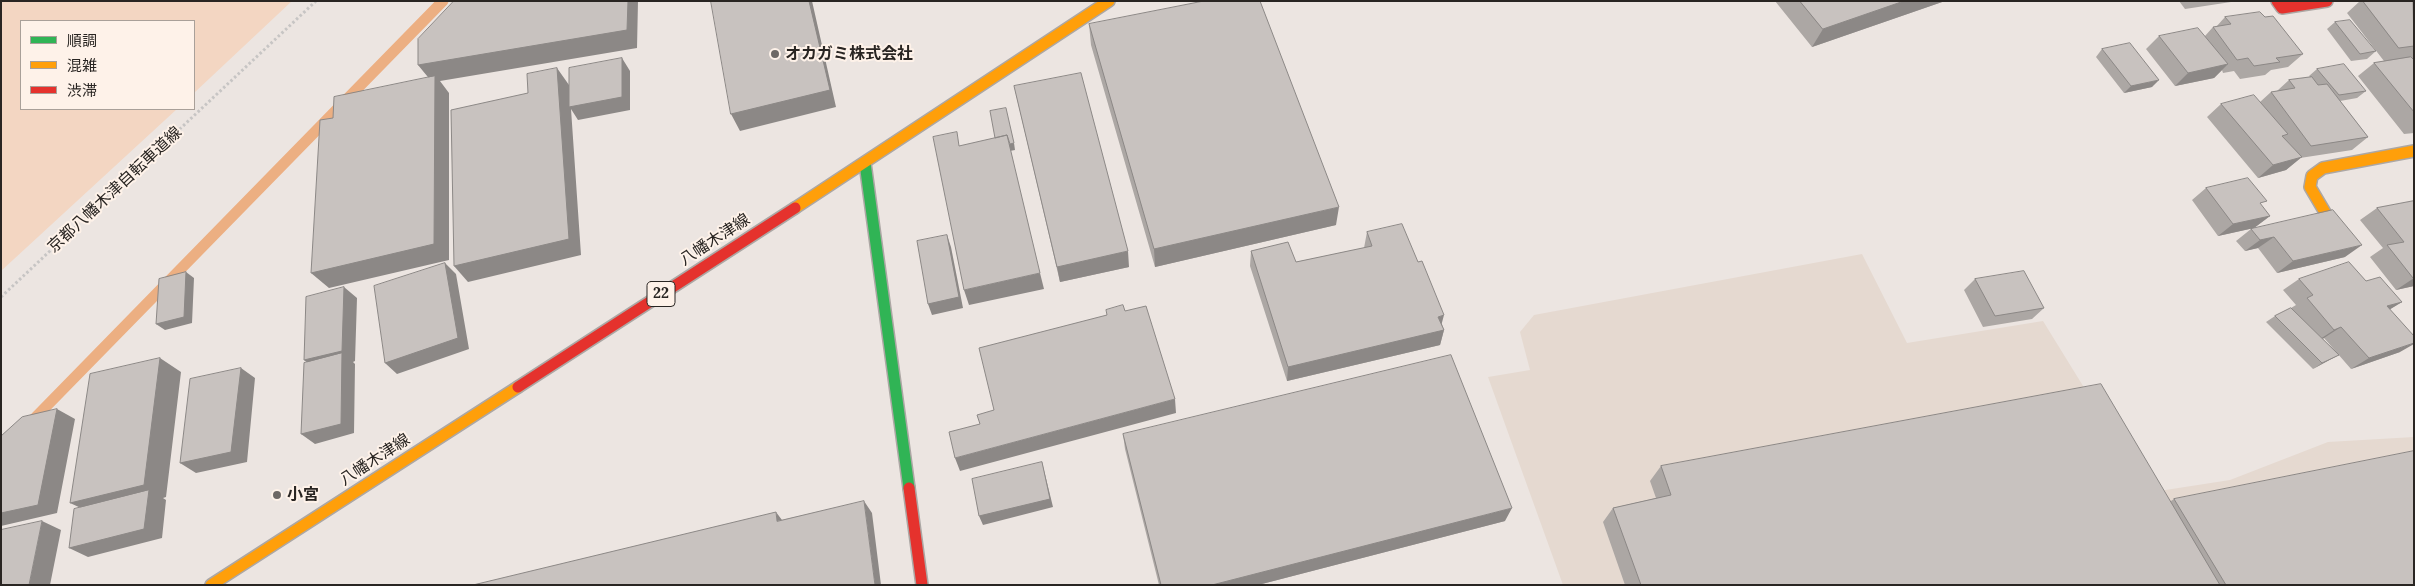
<!DOCTYPE html>
<html>
<head>
<meta charset="utf-8">
<style>
  body { margin:0 }
  #map { position:relative; width:2415px; height:586px; overflow:hidden; background:#ece5e1; font-family:Lora,"Noto Sans JP",serif }
  canvas { display:block }
  .frame { position:absolute; inset:0; border:2px solid #292522; pointer-events:none }
  .legend { position:absolute; left:20px; top:20px; width:175px; height:90px; box-sizing:border-box; background:#fef2e9; border:1px solid #a9a099; margin:0; padding:6px 9px; list-style:none; font-size:15px; color:#292522 }
  .legend li { display:flex; align-items:center; gap:10px; height:25px }
  .legend b { width:25px; border:1px solid #a9a099 }
</style>
</head>
<body>
<div id="map">
<canvas width="2415" height="586"></canvas>
<div class="frame"></div>
<ul class="legend">
<li><b style="height:6px;background:#30b455"></b>順調</li>
<li><b style="height:6px;background:#ff9f0a"></b>混雑</li>
<li><b style="height:6px;background:#e5322d"></b>渋滞</li>
</ul>
</div>
<script>
const ctx = document.querySelector('canvas').getContext('2d');
ctx.lineJoin = 'round';
function paint(path, color) {
  ctx.fillStyle = color;
  ctx.fill(path, 'evenodd');
}
function trace(path, color, width, dash) {
  ctx.strokeStyle = color;
  ctx.lineWidth = width;
  ctx.lineCap = dash ? 'butt' : 'round';
  ctx.setLineDash(dash || []);
  ctx.stroke(path);
}
function drawText(font, color, halo, rows, align = 'center') {
  ctx.font = font + ' Lora,"Noto Sans JP",serif';
  ctx.lineWidth = 4;
  ctx.setLineDash([]);
  ctx.textBaseline = 'middle';
  ctx.strokeStyle = halo;
  ctx.fillStyle = color;
  for (const [text, x, y, turn = 0] of rows) {
    ctx.save();
    ctx.translate(x, y);
    ctx.rotate((+turn || 0) * Math.PI / 180);
    ctx.textAlign = isNaN(turn) ? turn : align;
    if (halo) ctx.strokeText(text, 0, 0);
    ctx.fillText(text, 0, 0);
    ctx.restore();
  }
}
paint(new Path2D(`
  M1862 254 1907 343 2043 321 2133 467 2159 491 2230 480 2328 442 2414 437V585H1563L1488 377 1530 370 1520 332 1534 315Z`), '#e5d9d0');
paint(new Path2D(`
  M1 1H292L194 93V21H21V109H177L1 271Z`), '#f3d6c2');
trace(new Path2D(`
  M28 425 443 1`), '#ecaf82', 11);
const fast = new Path2D(`
  M865 163 909 488`);
const slow = new Path2D(`
  M795 208 1109 1
  M2326 214 2310 187 2312 176 2323 168 2414 151
  M211 585 518 387`);
const jam = new Path2D(`
  M2277 1 2282 8 2327 1
  M518 387 795 208
  M909 488 922 585`);
trace(fast, '#aca7a4', 14);
trace(slow, '#aca7a4', 14);
trace(jam, '#aca7a4', 14);
trace(new Path2D(`
  M1 297 316 1`), '#c7c5c4', 3, [2.5, 2.5]);
trace(fast, '#30b455', 11);
trace(slow, '#ff9f0a', 11);
trace(jam, '#e5322d', 11);
paint(new Path2D(`
  M1775 1H1945L1812 47Z
  M2179 1H2232L2231 2 2185 9Z
  M2360 1H2413L2414 2V58H2412L2414 60V133L2404 134 2358 76 2374 63 2384 61 2347 13Z
  M2225 17H2265L2303 54 2288 67 2271 70 2265 75 2240 79 2234 71 2223 73 2222 70 2214 78 2175 86 2146 49 2159 36H2205L2213 27H2216Z
  M2335 22 2376 51 2367 59 2351 61 2327 29Z
  M1089 24 1336 225 1155 267 1091 45Z
  M2102 49 2152 87 2124 93 2096 57Z
  M2317 69 2366 91 2357 98 2340 101 2368 137 2352 150 2300 158 2286 170 2258 178 2207 117 2221 104 2260 102 2271 92 2277 91 2289 80 2310 77 2309 76Z
  M1014 86 1129 267 1060 282Z
  M2206 188 2261 205 2270 216 2254 228 2218 236 2192 200Z
  M2414 201V286L2396 290 2370 257 2383 248 2360 220 2377 208Z
  M2251 229 2345 257 2277 273 2258 248 2245 251 2236 241Z
  M1367 232 1442 324 1444 330 1440 345 1287 381 1250 266 1251 251 1296 262 1364 248Z
  M1975 279 2044 308 2032 319 1983 327 1964 290Z
  M2299 279 2366 281 2402 302 2390 309 2400 352 2351 369 2324 338 2323 339 2339 355 2313 369 2266 322 2275 316 2291 308 2296 305 2283 290Z
  M1123 434 1505 521 1258 585H1159L1125 449Z
  M1661 466 2171 501 2174 499 2414 585H1625L1603 522 1613 508 1656 498 1650 481Z`), '#aca7a4');
paint(new Path2D(`
  M628 1H638L637 48 440 81 449 93V260L329 288 311 273 432 82 418 65Z
  M809 1H812L836 107 740 131 731 114Z
  M1904 1H1945L1812 47 1823 29Z
  M622 58 630 71V110L578 120 571 109 581 255 468 282 454 266 557 68 569 85Z
  M2228 64 2214 78 2175 86 2188 73Z
  M2159 80 2152 87 2124 93 2131 86Z
  M1014 143 1015 150 999 153 997 146Z
  M2302 157 2286 170 2258 178 2273 165Z
  M1339 207 1336 225 1155 267 1154 249Z
  M2270 216 2254 228 2218 236 2233 224Z
  M947 235 951 247 963 308 932 315 928 304Z
  M2274 237 2258 248 2245 251 2260 240Z
  M2362 245 2345 257 2277 273 2293 261Z
  M1128 251 1129 267 1060 282 1057 267Z
  M445 263 456 274 469 349 397 374 385 363Z
  M186 272 194 278 192 323 165 330 156 324Z
  M1040 273 1044 289 969 305 964 290Z
  M2414 278V286L2396 290Z
  M344 287 357 298 355 361 353 362 355 364 354 433 315 444 301 434 318 371 304 360Z
  M2402 302 2384 313 2387 306Z
  M1444 315 1440 330 1438 317Z
  M2341 327 2324 338 2317 341 2334 330Z
  M1444 330 1440 345 1287 381 1288 367Z
  M2414 343V344L2400 352 2351 369 2369 358Z
  M2339 355 2329 360 2313 369 2322 363Z
  M160 358 181 372 166 497 163 498 166 500 162 538 88 557 69 548 94 514 70 503Z
  M241 368 255 378 247 462 196 473 180 463Z
  M1175 399 1176 413 960 471 955 458Z
  M57 409 75 419 57 513 1 526V513Z
  M1042 462 1053 507 983 525 979 516Z
  M864 501 872 513 881 585H875Z
  M1512 508 1505 521 1258 585H1212Z
  M776 512 785 524 777 521Z
  M42 521 61 530 50 585H29Z`), '#8c8886');
const building = new Path2D(`
  M454 1H628L627 30 418 65V39Z
  M711 1H809L830 90 731 114Z
  M1204 1H1260L1339 207 1154 249 1089 24Z
  M1800 1H1904L1823 29Z
  M2363 1H2413L2414 46 2399 48Z
  M2260 12 2265 17 2273 16 2303 54 2276 58 2280 62 2254 66 2248 58 2237 60 2213 27 2231 24 2225 17Z
  M2350 20 2376 51 2360 54 2335 22Z
  M2198 28 2228 64 2188 73 2159 36Z
  M2130 43 2159 80 2131 86 2102 49Z
  M2411 57 2414 60V112L2374 63Z
  M622 58V97L569 107V68Z
  M2344 64 2366 91 2339 95 2317 69Z
  M557 68 569 239 454 266 451 110 528 93 527 74Z
  M1081 73 1128 251 1057 267 1014 86Z
  M435 76 434 244 311 273 320 120 333 118 334 97Z
  M2312 77 2318 85 2327 84 2368 137 2311 146 2271 92 2295 88 2289 80Z
  M2254 95 2288 134 2282 136 2302 157 2273 165 2221 104Z
  M1006 108 1014 143 1010 144 1007 135 995 138 990 111Z
  M957 132 959 146 1007 135 1040 273 964 290 933 137Z
  M2248 178 2267 201 2260 203 2270 216 2233 224 2206 188Z
  M2414 201V278H2413L2387 245 2404 242 2377 208Z
  M2333 210 2362 245 2293 261 2274 237 2260 240 2251 229Z
  M1402 224 1418 262 1422 261 1444 315 1438 317 1444 330 1288 367 1251 251 1288 242 1296 262 1372 246 1367 232Z
  M947 235 959 297 928 304 917 241Z
  M2349 262 2366 281 2380 277 2402 302 2387 306 2414 336V343L2369 358 2341 327 2334 330 2307 298 2313 295 2299 279Z
  M445 263 458 338 385 363 374 286Z
  M2024 271 2044 308 1995 316 1975 279Z
  M186 272 184 317 156 324 159 279Z
  M344 287 342 351 304 360 306 297Z
  M1123 305 1125 311 1146 306 1175 399 955 458 949 432 980 424 977 415 994 410 979 348 1107 315 1106 310Z
  M2291 308 2339 355 2322 363 2275 316Z
  M342 353 341 424 301 434 304 363Z
  M1451 355 1512 508 1212 585H1161L1123 434Z
  M160 358 144 485 70 503 90 374Z
  M241 368 231 452 180 463 190 379Z
  M2101 384 2220 585H1641L1613 508 1671 495 1661 466Z
  M57 409 38 505 1 513V436L22 417Z
  M2414 451V585H2226L2174 499Z
  M1042 462 1050 499 979 516 972 479Z
  M149 490 144 529 69 548 74 509Z
  M864 501 875 585H473L776 512 777 521Z
  M42 521 29 585H1V530Z`);
paint(building, '#c8c2bf');
trace(building, '#8c8886', 1);
for (const [x, y, r, color] of [
  [775,54,5,"#6d6865"],
  [277,495,5,"#6d6865"]
]) {
  const dot = new Path2D();
  dot.arc(x, y, r, 0, 2 * Math.PI);
  ctx.fillStyle = color;
  ctx.fill(dot);
  trace(dot, '#fef2e9', 2);
}
for (const [x, y, w] of [
  [661,294,28]
]) {
  const box = new Path2D();
  box.roundRect(x - w / 2, y - 12.5, w, 25, 4);
  ctx.fillStyle = '#fef2e9';
  ctx.fill(box);
  trace(box, '#292522', 1);
}
drawText('bold 15px', '#292522', null, [
  ["22",661,294]
]);
drawText('bold 16px', '#292522', '#fef2e9', [
  ["オカガミ株式会社",785,54],
  ["小宮",287,495]
], 'left');
drawText('16px', '#292522', '#fef2e9', [
  ["京都八幡木津自転車道線",115,190,-43],
  ["八幡木津線",715,240,-33],
  ["八幡木津線",375,460,-33]
]);
</script>
</body>
</html>
